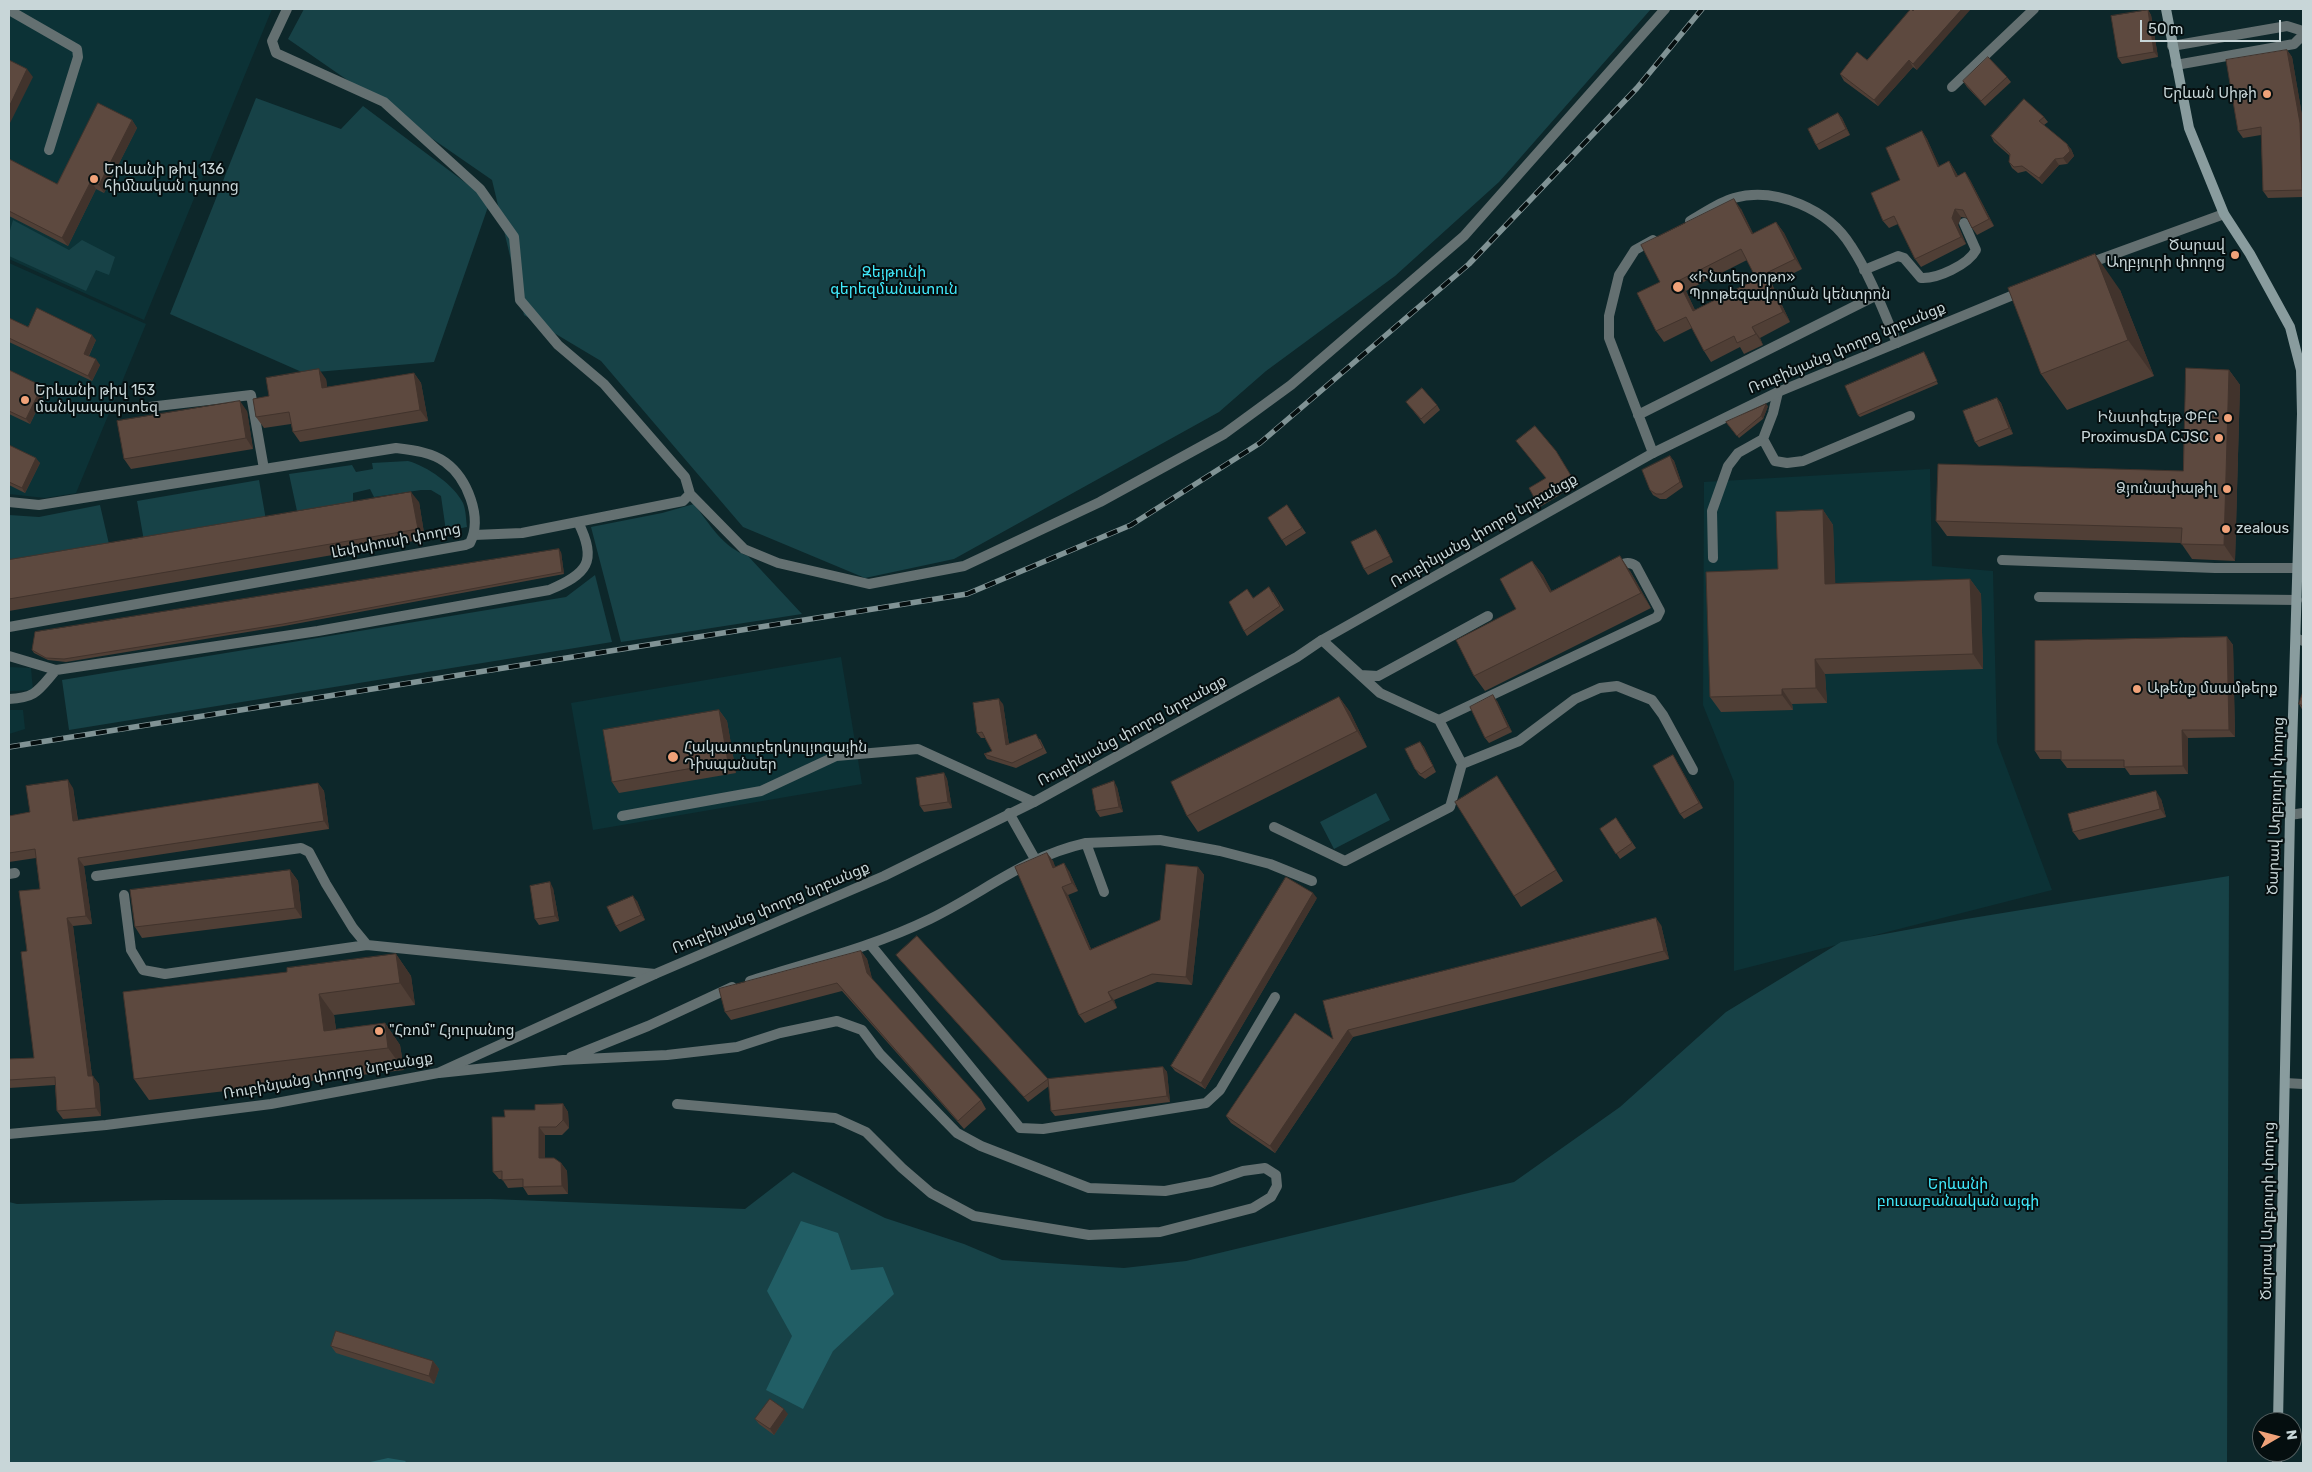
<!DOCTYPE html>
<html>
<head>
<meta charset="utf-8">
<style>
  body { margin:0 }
  #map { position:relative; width:2312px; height:1472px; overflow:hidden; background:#0d272a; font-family:Rubik,sans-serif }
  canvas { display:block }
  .frame { position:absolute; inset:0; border:10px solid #c8d6d8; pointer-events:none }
  .north { position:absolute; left:2252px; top:1412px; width:50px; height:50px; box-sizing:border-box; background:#050e0f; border:1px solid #535e5f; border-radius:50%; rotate:82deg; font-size:14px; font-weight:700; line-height:20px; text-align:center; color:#c8d6d8 }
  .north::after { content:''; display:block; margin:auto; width:18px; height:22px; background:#f0a279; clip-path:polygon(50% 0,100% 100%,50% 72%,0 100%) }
  .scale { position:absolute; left:2140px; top:20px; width:141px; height:22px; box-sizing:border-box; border:2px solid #c8d6d8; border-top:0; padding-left:6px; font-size:15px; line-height:18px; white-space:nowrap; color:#c8d6d8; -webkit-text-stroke:4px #050e0f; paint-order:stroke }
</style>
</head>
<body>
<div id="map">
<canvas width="2312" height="1472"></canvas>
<div class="frame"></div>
<div class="north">N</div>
<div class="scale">50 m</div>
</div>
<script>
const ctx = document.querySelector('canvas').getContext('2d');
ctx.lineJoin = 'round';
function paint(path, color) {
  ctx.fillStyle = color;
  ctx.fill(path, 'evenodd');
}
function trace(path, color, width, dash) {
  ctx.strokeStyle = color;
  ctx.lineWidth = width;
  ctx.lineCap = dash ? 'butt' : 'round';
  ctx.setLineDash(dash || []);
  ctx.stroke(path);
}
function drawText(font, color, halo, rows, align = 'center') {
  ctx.font = font + ' Rubik,"Noto Sans Armenian",sans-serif';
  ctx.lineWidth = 4;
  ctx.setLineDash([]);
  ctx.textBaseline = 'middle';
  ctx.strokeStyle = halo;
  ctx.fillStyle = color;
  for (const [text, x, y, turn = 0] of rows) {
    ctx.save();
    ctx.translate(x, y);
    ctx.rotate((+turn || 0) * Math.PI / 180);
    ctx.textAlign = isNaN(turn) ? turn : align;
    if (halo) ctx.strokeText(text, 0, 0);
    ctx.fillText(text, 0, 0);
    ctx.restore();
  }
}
paint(new Path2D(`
  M9 9H272L144 320 9 259Z
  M9 263 146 324 76 493 45 498 9 494Z
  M1930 469 1932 566 1993 571 1997 742 2052 890 1734 971V782L1703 705 1704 482Z
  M841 657 862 784 593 830 571 703Z
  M9 667 31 668 33 690 9 691Z
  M9 710H23L25 729 9 734Z`), '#0c3236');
paint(new Path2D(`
  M304 9H1651L1499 182 1395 276 1266 371 1219 412 954 559 865 578 743 527 601 361 524 315 492 180 288 39Z
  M256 98 341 129 363 106 490 201 434 362 304 373 170 314Z
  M13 220 69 250 82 240 115 257 109 275 96 270 86 291 9 256V234Z
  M408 461C427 466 454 485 463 503 466 510 466 520 467 527L446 531 441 496 431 490H421L374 497 370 489 353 493V502L297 511 289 474 352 465 356 472 373 469 372 463Z
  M259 480 266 520 144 541 137 501Z
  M694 504C709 523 723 548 748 556L802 614 621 642 591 527 662 513Z
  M100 505 109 544 9 561V515L39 517Z
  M595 575 612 642 69 730 62 680 566 597Z
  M1376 793 1390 820 1334 849 1320 822Z
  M2229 876 2227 1463H9V1202L17 1204 164 1200 491 1199 745 1209 793 1172 885 1218 964 1244 1002 1260 1124 1268 1186 1261 1514 1182 1620 1107 1726 1012 1841 942 1966 919Z`), '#174247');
paint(new Path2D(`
  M801 1221 838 1233 851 1270 883 1267 894 1294 833 1351 803 1409 766 1390 792 1336 767 1291Z
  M388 1458 406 1461 404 1463H366Z`), '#215e65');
trace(new Path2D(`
  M287 9 272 41 276 53 384 102 480 189 514 237 520 300 558 345 604 384 685 477 690 494 744 549 778 563 869 584 964 566 1100 502 1224 434 1291 385 1464 236 1665 9
  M9 10 77 49 78 57 49 150
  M2172 46 2287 26 2303 31
  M2176 65 2294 44 2303 35
  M1952 87 2034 9
  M1690 221C1704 213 1719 202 1734 198 1776 186 1829 210 1851 246 1870 275 1883 310 1897 343
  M1653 240 1635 250 1619 275 1609 316V338L1653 453
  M1864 270 1898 256 1904 258 1921 278C1937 279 1968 265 1976 250L1964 223
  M1778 392 1773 413 1763 439 1775 461 1787 463 1803 461 1910 416
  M149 407 251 395 264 469
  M1638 415 1877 295
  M474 535 522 533 683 501 690 494
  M1713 558 1712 511 1728 466 1738 453 1763 439
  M2002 560 2215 568H2298
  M2039 597 2297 600
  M2296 638 2303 641
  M9 656 56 670C39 689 37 698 9 699
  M56 670 318 631 549 590C587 574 598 562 578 522
  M1360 675 1378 676 1488 616
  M1439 720 1657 617 1660 611 1636 566C1628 560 1622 564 1614 568
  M1462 764 1519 741 1575 699 1600 688 1617 686 1652 700 1663 715 1693 770
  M1009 813 1035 859
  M2290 815 2303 813
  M622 816 761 791 836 756 918 749 1034 802
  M1274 827 1345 861 1450 807 1462 764 1439 720 1380 693 1322 640
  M1086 843 1160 840 1220 851 1270 864 1312 881
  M9 874 15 873
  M96 876 301 848 309 852 326 884 353 928 367 945
  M124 895 131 950 143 970 165 974 367 945 655 974
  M870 944 1020 1128 1043 1129 1206 1103 1220 1090 1275 997
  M750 981C810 962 873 947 930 919 985 892 1024 857 1086 843L1104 892
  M571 1057 648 1026 732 987
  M439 1073 563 1060 667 1055 737 1047 780 1033 837 1021 862 1030 880 1054 957 1133 981 1146 1089 1188 1165 1191 1211 1182 1243 1171 1265 1168 1276 1175 1277 1186 1271 1197 1253 1208 1160 1232 1089 1235 974 1216 931 1193 902 1168 866 1132 835 1118 677 1104`), '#647071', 10);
trace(new Path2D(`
  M9 502 39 505 396 448C412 450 431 452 445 462 467 478 483 517 470 543L465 545 9 627
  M2285 1083 2303 1084`), '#647071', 10);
trace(new Path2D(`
  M2087 264 2224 214
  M9 1134 106 1125 271 1104 438 1073 655 974 884 876 1034 802 1297 657 1322 640 1653 453 1778 392 2023 291`), '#647071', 10);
trace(new Path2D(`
  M2166 9 2189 128 2224 214 2250 254 2290 327 2301 370 2302 414 2290 815 2278 1422
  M2277 1463 2278 1452`), '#899c9e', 10);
const rail = new Path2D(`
  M9 747 967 594 1131 525 1260 443 1469 264 1637 88 1702 9`);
trace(rail, '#809395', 5.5);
trace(rail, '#050e0f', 4, [11]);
paint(new Path2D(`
  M2148 10 2151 15 2158 57 2122 64 2118 58Z
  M1913 11 1917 70 1913 67 1878 106 1844 81 1840 74 1867 60Z
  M2287 50 2292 57 2303 121V197L2268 198 2263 191 2261 135 2243 138 2238 131Z
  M2007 77 2011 82 1985 106 1967 87 1963 81Z
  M1838 113 1842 118 1850 135 1819 150 1816 145Z
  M2044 117 2048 122 2044 125 2071 149 2074 156 2067 164 2059 165 2042 184 2026 171 2018 173 2012 168 2009 162 2010 156 1994 142 1991 136Z
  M132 120 137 128 104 193 96 189 68 246 9 216V159L57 184Z
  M1922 131 1927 139 1939 166 1949 161 1954 169 1958 176 1965 172 1970 180 1994 226 1977 235 1972 228 1967 218 1961 217 1958 225 1966 244 1921 267 1915 259 1898 224 1889 228 1883 221 1900 180Z
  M1741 209 1753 234 1776 222 1784 233 1802 269 1772 284 1790 322 1760 338 1763 345 1744 354 1740 347 1711 362 1704 351 1692 328 1664 342 1656 331 1660 282ZM1747 260 1756 279 1695 310 1686 291Z
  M2120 290 2154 376 2067 410 2041 374Z
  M9 318 28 327 96 340 89 356 100 365 92 381 9 342Z
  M1926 355 1938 384 1860 417 1858 415Z
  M9 370 46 391 30 424 9 414Z
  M2229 370 2240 385 2235 561 2192 559 2181 543 1947 536 1936 521 2183 471Z
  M414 373 421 383 428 421 300 442 293 432 291 424 264 428 256 417 269 396 326 379 327 387Z
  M1997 398 2001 403 2013 434 1979 447 1975 442Z
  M1406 402 1437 405 1440 410 1424 424Z
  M1768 406 1763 419 1739 438 1726 422Z
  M247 411 253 449 131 469 124 459Z
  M9 445 40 463 25 493 9 485Z
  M1556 451 1576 485 1540 507 1536 501Z
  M1670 456 1674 461 1683 487 1666 499H1660L1653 495 1650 490Z
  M419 502 425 539 9 611V560Z
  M1287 505 1306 533 1286 546 1268 518Z
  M1823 510 1833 525 1835 583 1970 579 1981 594 1983 669 1825 674 1827 703 1792 704 1793 710 1721 712 1710 697 1778 569Z
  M1376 530 1380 535 1393 562 1368 575 1364 569Z
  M561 552 564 574 284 626 66 662 48 660 34 653 32 650Z
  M1532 561 1543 575 1551 591 1630 571 1651 608 1485 691 1474 676 1516 609Z
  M1273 592 1284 610 1247 636 1244 631 1253 598Z
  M2227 637 2233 645 2235 737 2188 738V774L2130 775 2125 768H2067L2061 760V759H2040L2035 751Z
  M2303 692V711L2299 704Z
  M1339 697 1350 712 1367 747 1198 832 1187 816Z
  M1497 701 1512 732 1489 743 1485 738Z
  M1003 704 1009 744 1040 739 1047 753 1016 768 987 759 984 754 992 751 985 738H981L977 733Z
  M719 710 727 721 736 773 619 793 612 782Z
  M1420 742 1424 747 1436 772 1425 779 1419 775 1415 769Z
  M1673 755 1703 808 1684 819 1680 814Z
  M944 773 947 779 952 808 924 812 920 806Z
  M1497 776 1563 881 1521 907 1514 896Z
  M318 783 324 791 329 829 84 866 92 924 73 926 92 1076 99 1084 101 1116 63 1119 57 1111 55 1085 9 1088V1059L34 1058 27 951 40 889 36 858 9 862V816L30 812 73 788 78 820Z
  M1117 787 1123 812 1100 817 1096 811Z
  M2161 799 2166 817 2079 840 2073 832Z
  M1616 818 1636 848 1620 859 1600 829Z
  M1047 853 1053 861 1055 867 1069 871 1078 891 1068 895 1091 949 1160 920 1198 867 1204 875 1192 985 1157 982 1114 1000 1117 1008 1085 1023 1079 1015Z
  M290 870 298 881 302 918 142 938 135 927Z
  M553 888 559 921 539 925 535 919Z
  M1317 898 1205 1089 1175 1071 1171 1066Z
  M637 901 645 920 620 932 616 926Z
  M1661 925 1669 959 1353 1037 1275 1153 1231 1123 1226 1116 1333 1039 1323 1001Z
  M861 951 867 959 872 979 981 1100 986 1109 964 1129 842 991 731 1020 725 1012Z
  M396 954 411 976 415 1005 334 1015 336 1029 385 1023 400 1045 404 1070 149 1100 134 1079 287 972Z
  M896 955 1048 1079 1163 1067 1167 1072 1170 1102 1055 1116 1051 1111 1049 1086 1028 1102 900 960Z
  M563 1104 568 1112 569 1128 562 1135H545V1158L561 1163 567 1171 568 1194 528 1195 523 1187 508 1188 502 1179H499L493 1172 505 1117Z
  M331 1346 433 1361 439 1369 434 1384 336 1353Z
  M788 1414 774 1435 759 1424 755 1419Z`), '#503f36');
paint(new Path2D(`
  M1962 9H1971L1917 70 1913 64Z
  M2148 10 2151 15 2158 57 2154 52Z
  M2287 50 2292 57 2303 121V191L2302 190Z
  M1909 60 1913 67 1878 106 1874 100Z
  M27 69 33 77 9 125V107Z
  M1838 113 1842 118 1850 135 1846 129Z
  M132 120 137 128 104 193 99 185Z
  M1922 131 1927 139 1943 174 1938 167Z
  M2067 144 2071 149 2074 156 2067 164 2063 158Z
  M2055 159 2059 165 2042 184 2039 178Z
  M1949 161 1954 169 1962 184 1956 177Z
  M1965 172 1970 180 1994 226 1989 219Z
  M91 181 96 189 68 246 62 238Z
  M1734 199 1741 209 1759 245 1752 234Z
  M1955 209 1961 217 1958 225 1966 244 1961 237 1952 218Z
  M1776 222 1784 233 1802 269 1795 259Z
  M2095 254 2120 290 2154 376 2128 340Z
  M1765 275 1772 285 1790 322 1783 312Z
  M1678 281 1686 291 1700 321 1693 311Z
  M1752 327 1760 338 1763 345 1756 334Z
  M92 335 96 340 87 359 84 354Z
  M96 359 100 365 92 381 88 376Z
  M319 369 326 379 329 399 322 388Z
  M2229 370 2240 385 2235 561 2224 545Z
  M414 373 421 383 428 421 420 410Z
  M42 386 46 391 30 424 26 419Z
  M1997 398 2001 403 2013 434 2009 428Z
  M240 401 247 411 253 449 246 438Z
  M1766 404 1768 406 1763 419 1761 416Z
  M1670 456 1674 461 1683 487 1680 482Z
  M36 458 40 463 25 493 22 488Z
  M411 492 419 502 425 539 418 529Z
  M1823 510 1833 525 1836 599 1825 584Z
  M1376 530 1380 535 1393 562 1390 556Z
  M559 549 561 552 564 574 562 572Z
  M1620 556 1630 571 1651 608 1641 593Z
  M1532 561 1543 575 1560 606 1550 592Z
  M1970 579 1981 594 1983 669 1973 654Z
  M2227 637 2233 645 2235 737 2229 730Z
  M1815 659 1825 674 1827 703 1816 688Z
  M1782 689 1792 704 1793 710 1782 695Z
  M1493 695 1497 701 1512 732 1508 727Z
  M1339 697 1350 712 1367 747 1357 731Z
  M999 699 1003 704 1010 751 1006 745Z
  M719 710 727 721 736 773 728 762Z
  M2182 730 2188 738V774L2183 766Z
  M1420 742 1424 747 1436 772 1433 766Z
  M1673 755 1676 760 1703 808 1699 803Z
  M944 773 947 779 952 808 948 802Z
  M68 780 73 788 79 829 73 821Z
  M1114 781 1117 787 1123 812 1119 807Z
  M318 783 324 791 329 829 324 821Z
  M2156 791 2161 799 2166 817 2160 809Z
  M1047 853 1053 861 1059 876 1053 868Z
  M78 858 84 866 92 924 86 916Z
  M1064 863 1069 871 1078 891 1072 883Z
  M1198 867 1204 875 1192 985 1186 977Z
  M290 870 298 881 302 918 295 908Z
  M550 882 553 888 559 921 555 916Z
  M1062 887 1068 895 1095 958 1090 950Z
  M1313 893 1317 898 1205 1089 1201 1083Z
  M633 896 637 901 645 920 641 915Z
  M67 918 73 926 93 1084 88 1076Z
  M1656 918 1661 925 1669 959 1664 951Z
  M861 951 867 959 873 982 867 973Z
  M396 954 411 976 415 1005 400 983Z
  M1108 992 1114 1000 1117 1008 1112 1000Z
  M319 994 334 1015 339 1052 324 1031Z
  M385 1023 400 1045 404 1070 388 1048Z
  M1348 1030 1353 1037 1275 1153 1270 1146Z
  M1163 1067 1167 1072 1170 1102 1167 1096Z
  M93 1076 99 1084 101 1116 96 1108Z
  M563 1104 568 1112 569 1128 563 1120Z
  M539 1127 545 1135V1166L539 1158Z
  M561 1163 567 1171 568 1194 562 1186Z
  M433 1361 439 1369 434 1384 429 1376Z
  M784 1409 788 1414 774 1435 770 1429Z`), '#41332c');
const building = new Path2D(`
  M1911 9 1913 11 1915 9H1962L1913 64 1909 60 1874 100 1840 74 1857 52 1867 60Z
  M2148 10 2154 52 2118 58 2111 16Z
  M2287 50 2300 123 2302 190 2263 191 2261 127 2238 131 2226 60Z
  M1988 57 2007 77 1981 101 1963 81Z
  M9 60 27 69 9 107Z
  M2024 99 2044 117 2039 121 2067 144 2070 151 2063 158 2055 159 2039 178 2022 166 2014 167 2009 162 2010 154 1991 136Z
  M98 103 132 120 99 185 91 181 62 238 9 211V159L57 184Z
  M1838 113 1846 129 1816 145 1808 129Z
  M1922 131 1938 167 1949 161 1956 177 1965 172 1989 219 1972 228 1963 210 1955 209 1952 218 1961 237 1915 259 1894 216 1883 221 1871 193 1900 180 1886 148Z
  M1734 199 1752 234 1776 222 1795 259 1756 278 1741 249 1678 281 1693 311 1765 275 1783 312 1752 327 1756 334 1737 343 1734 336 1704 351 1686 317 1656 331 1637 293 1660 282 1641 245Z
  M2095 254 2128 340 2041 374 2008 288Z
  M37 308 92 335 84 354 96 359 88 376 9 338V318L28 327Z
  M1924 352 1937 381 1858 415 1845 386Z
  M2186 368 2229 370 2224 545 2181 544 2182 528 1936 521 1938 464 2183 471Z
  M319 369 322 388 414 373 420 410 293 432 289 412 256 417 253 399 269 396 266 378Z
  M9 370 42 386 26 419 9 411Z
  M1422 388 1437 405 1421 419 1406 402Z
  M1997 398 2009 428 1975 442 1963 411Z
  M240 401 246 438 124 459 117 421Z
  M1766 404 1761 416 1737 436 1726 422Z
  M1535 426 1556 451 1573 479 1536 501 1529 488 1546 478 1516 441Z
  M9 445 36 458 22 488 9 482Z
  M1670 456 1680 482 1662 494H1656L1650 490 1642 470Z
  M411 492 418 529 9 599V560Z
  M1287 505 1302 528 1282 540 1268 518Z
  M1823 510 1825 584 1970 579 1973 654 1815 659 1816 688 1782 689V695L1710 697 1706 572 1778 569 1776 512Z
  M1376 530 1390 556 1364 569 1351 542Z
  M559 549 562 572 283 624 64 659 46 658 32 650 35 632Z
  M1620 556 1641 593 1474 676 1456 640 1516 609 1500 579 1532 561 1550 592Z
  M1269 587 1280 606 1244 631 1229 602 1247 589 1253 598Z
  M2227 637 2229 730H2182L2183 766 2124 767V760H2061V751H2035V641Z
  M2303 692V706L2299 704Z
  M1493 695 1508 727 1485 738 1470 707Z
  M1339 697 1357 731 1187 816 1171 782Z
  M999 699 1006 745 1036 734 1043 748 1012 763 984 754 992 751 982 732 977 733 973 703Z
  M719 710 728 762 612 782 603 730Z
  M1420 742 1433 766 1421 774 1415 769 1405 749Z
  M1673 755 1699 803 1680 814 1653 766Z
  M944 773 948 802 920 806 916 778Z
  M1497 776 1556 870 1514 896 1455 802Z
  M68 780 73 821 318 783 324 821 78 858 86 916 67 918 88 1076H93L96 1108 57 1111 55 1077 9 1080V1059L34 1058 21 952 27 951 19 891 40 889 35 849 9 853V816L30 812 26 786Z
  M1114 781 1119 807 1096 811 1092 789Z
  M2156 791 2160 809 2073 832 2068 814Z
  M1616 818 1632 843 1616 854 1600 829Z
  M1047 853 1053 868 1064 863 1072 883 1062 887 1090 950 1160 920 1166 864 1198 867 1186 977 1152 974 1108 992 1112 1000 1079 1015 1015 867Z
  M290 870 295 908 135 927 130 890Z
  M1286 877 1313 893 1201 1083 1171 1066Z
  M550 882 555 916 535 919 530 886Z
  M633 896 641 915 616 926 607 907Z
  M1656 918 1664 951 1348 1030 1270 1146 1226 1116 1295 1013 1333 1039 1323 1001Z
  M917 936 1048 1079 1024 1097 896 955Z
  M861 951 867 973 981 1100 958 1121 837 983 725 1012 719 989Z
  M396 954 400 983 319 994 324 1031 385 1023 388 1048 134 1079 123 992 287 972V968Z
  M1163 1067 1167 1096 1051 1111 1048 1079Z
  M563 1104V1120L556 1127H539V1158H554L561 1163 562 1186 523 1187V1179L502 1180V1171L493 1172 492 1117H505L504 1110H535V1105Z
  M336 1331 433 1361 429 1376 331 1346Z
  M770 1399 784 1409 770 1429 755 1419Z`);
paint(building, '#5d493f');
trace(building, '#41332c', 1);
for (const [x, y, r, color] of [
  [2267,94,5,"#f0a279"],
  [94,179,5,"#f0a279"],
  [2235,255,5,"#f0a279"],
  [1678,287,6,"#f0a279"],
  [25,400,5,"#f0a279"],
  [2228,418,5,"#f0a279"],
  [2219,438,5,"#f0a279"],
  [2227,489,5,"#f0a279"],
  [2226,529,5,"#f0a279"],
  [2137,689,5,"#f0a279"],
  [673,757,6,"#f0a279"],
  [379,1031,5,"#f0a279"]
]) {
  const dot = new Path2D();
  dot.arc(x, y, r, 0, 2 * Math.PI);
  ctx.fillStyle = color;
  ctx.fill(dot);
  trace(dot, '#050e0f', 2);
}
drawText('15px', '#c8d6d8', '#050e0f', [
  ["Երևան Սիթի",2257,94,"right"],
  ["Երևանի թիվ 136",104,170],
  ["հիմնական դպրոց",104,187],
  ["Ծարավ",2225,246,"right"],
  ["Աղբյուրի փողոց",2225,263,"right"],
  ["«Ինտերօրթո»",1689,278],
  ["Պրոթեզավորման կենտրոն",1689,295],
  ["Երևանի թիվ 153",35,391],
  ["մանկապարտեզ",35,408],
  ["Ինստիգեյթ ՓԲԸ",2218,418,"right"],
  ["ProximusDA CJSC",2209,438,"right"],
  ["Ձյունափաթիլ",2217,489,"right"],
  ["zealous",2236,529],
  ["Աթենք մսամթերք",2147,689],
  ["Հակատուբերկուլյոզային",684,748],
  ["Դիսպանսեր",684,765],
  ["\"Հռոմ\" Հյուրանոց",389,1031]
], 'left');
drawText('15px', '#41e9fb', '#050e0f', [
  ["Զեյթունի",894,273],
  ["գերեզմանատուն",894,290],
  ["Երևանի",1958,1185],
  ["բուսաբանական այգի",1958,1202]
]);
drawText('15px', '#c8d6d8', '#050e0f', [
  ["Ռուբինյանց փողոց նրբանցք",1847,348,-23],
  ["Ռուբինյանց փողոց նրբանցք",1484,531,-30],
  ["Լեփսիուսի փողոց",396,541,-11],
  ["Ռուբինյանց փողոց նրբանցք",1132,731,-29],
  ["Ծարավ Աղբյուրի փողոց",2276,806,-88],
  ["Ռուբինյանց փողոց նրբանցք",771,908,-23],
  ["Ռուբինյանց փողոց նրբանցք",328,1076,-10],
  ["Ծարավ Աղբյուրի փողոց",2268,1211,-89]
]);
</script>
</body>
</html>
